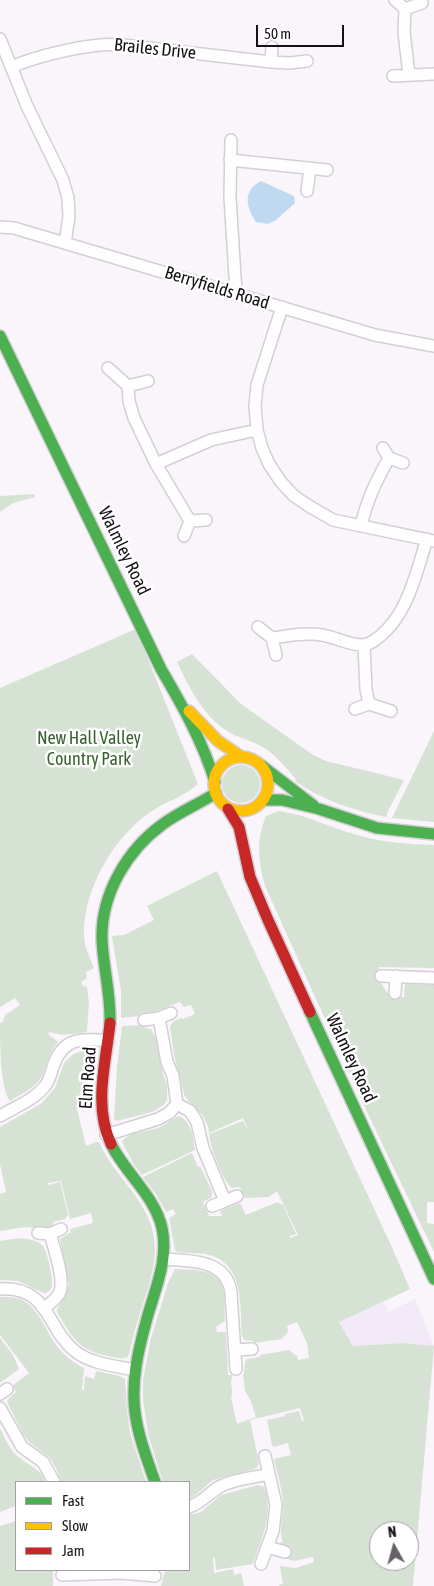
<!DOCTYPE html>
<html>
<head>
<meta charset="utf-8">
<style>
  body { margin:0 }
  #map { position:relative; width:434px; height:1586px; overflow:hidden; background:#f9f5fa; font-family:"Asap Condensed",sans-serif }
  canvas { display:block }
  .legend { position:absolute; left:15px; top:1481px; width:175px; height:90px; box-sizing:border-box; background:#fff; border:1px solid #a2a0a2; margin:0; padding:6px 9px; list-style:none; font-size:15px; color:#161117 }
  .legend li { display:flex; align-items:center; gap:10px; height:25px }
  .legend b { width:25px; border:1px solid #a2a0a2 }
  .north { position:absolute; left:369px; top:1521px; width:50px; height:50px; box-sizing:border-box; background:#fff; border:1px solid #a2a0a2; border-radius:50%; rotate:353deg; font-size:14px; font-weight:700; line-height:20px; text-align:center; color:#161117 }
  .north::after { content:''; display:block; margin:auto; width:18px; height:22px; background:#656166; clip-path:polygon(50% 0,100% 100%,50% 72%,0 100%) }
  .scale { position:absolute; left:256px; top:25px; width:88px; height:22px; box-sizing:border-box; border:2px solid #161117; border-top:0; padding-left:6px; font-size:15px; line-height:18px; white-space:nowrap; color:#161117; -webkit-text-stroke:4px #fff; paint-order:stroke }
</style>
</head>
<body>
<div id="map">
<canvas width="434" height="1586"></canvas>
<ul class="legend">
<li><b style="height:6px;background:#4caf50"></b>Fast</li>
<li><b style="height:6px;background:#ffc107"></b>Slow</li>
<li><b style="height:6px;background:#c62828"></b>Jam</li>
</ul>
<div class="north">N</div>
<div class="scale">50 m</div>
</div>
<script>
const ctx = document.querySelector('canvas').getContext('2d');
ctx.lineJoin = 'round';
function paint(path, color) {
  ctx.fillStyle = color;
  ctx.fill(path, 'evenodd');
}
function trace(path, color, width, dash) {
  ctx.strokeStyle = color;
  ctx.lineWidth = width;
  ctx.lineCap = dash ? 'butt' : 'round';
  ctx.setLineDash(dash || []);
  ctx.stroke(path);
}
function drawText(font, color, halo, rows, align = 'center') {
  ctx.font = font + ' "Asap Condensed",sans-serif';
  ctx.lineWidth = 5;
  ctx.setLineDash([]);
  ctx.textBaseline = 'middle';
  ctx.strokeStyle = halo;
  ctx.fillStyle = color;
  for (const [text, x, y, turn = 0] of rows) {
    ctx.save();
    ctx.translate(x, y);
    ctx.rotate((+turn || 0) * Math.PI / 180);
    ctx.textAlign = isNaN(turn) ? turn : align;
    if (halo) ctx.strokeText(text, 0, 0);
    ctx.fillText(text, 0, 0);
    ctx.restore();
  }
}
paint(new Path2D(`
  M415 1299 434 1346 404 1343 353 1346 339 1321 383 1302 388 1312Z`), '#f2eaf6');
paint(new Path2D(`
  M35 494V497L13 503 0 512V496Z
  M136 629 198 784C183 798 168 800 152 811 114 836 83 889 84 935 84 946 90 958 94 968L86 972 87 978 81 982 83 986 87 987 89 1003 87 1032 63 1035 50 1032 48 1034 58 1042C49 1053 48 1060 43 1074 38 1087 21 1094 10 1101 0 1089 0 1041 0 1023L3 1022 5 1015 20 1005 15 998 0 1007V688Z
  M192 654 241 704 313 755 326 761 404 780 388 811 386 817C353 810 323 801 295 781L296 779C285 767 274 752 259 745 247 739 235 737 224 729 201 712 189 687 177 662Z
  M434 731V822L392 818Z
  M222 784a19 19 0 1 1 38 0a19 19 0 1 1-38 0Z
  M279 811C308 815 333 829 361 836 385 843 409 844 434 845V968L379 967 378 979 390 997H404L405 984 434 985V1202H427V1223L434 1224V1252L367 1112 265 886C258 860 256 841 266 816Z
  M217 871 390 1243 410 1289 339 1322 353 1346 404 1343 434 1346 413 1586H280L279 1585 283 1584 280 1566 296 1568 314 1562 313 1557 294 1561 288 1559 291 1548 283 1546 280 1543 283 1542C278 1530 284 1515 283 1502 282 1488 277 1473 274 1459L291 1455 288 1443 274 1447 272 1445 267 1420 285 1416V1414L299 1411 302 1421H304L300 1408 250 1420 259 1463 257 1468 213 1480 194 1496 189 1499V1482H163L148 1434 143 1400V1380L151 1338 168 1283 175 1269C190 1270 214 1268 222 1285 226 1295 224 1310 225 1321L216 1327 217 1332H226L228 1375H233C228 1384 235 1390 231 1397L237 1424 256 1417 250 1399 245 1391 243 1374 244 1373 245 1361 247 1359 260 1357V1355L289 1350 297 1356 298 1360 309 1358 307 1343 297 1322 287 1326 288 1332 282 1339 254 1343V1341L244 1340 242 1336C240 1306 245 1261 205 1254 196 1253 186 1253 177 1252L175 1250 169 1218 176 1214 173 1209 166 1212 156 1194 143 1177 192 1153 198 1167 200 1166 212 1191V1197L203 1202 209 1216H222L220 1211 240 1203 246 1215 277 1202 283 1205 296 1234 289 1236 290 1238 298 1235 277 1191 269 1197 245 1198 240 1187 232 1188C223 1182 210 1146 209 1134L243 1121 249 1131 243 1118 209 1133 208 1126 203 1116 185 1097 175 1060 170 1027C172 1021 176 1020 181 1018L183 1019 195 1014 191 1005 184 1007 180 1002 154 1012 141 1013 140 1016 121 1018V991L112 936 124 935 154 920 147 906ZM379 1531H409V1561H379Z
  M142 1025 143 1027 151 1029 160 1047 163 1074 167 1085V1100L164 1105 152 1112 117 1121 114 1119 117 1067 122 1026Z
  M87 1048 95 1050C95 1070 93 1089 92 1109H77L86 1146 96 1142H99C109 1166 129 1184 142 1206 167 1246 150 1280 138 1320 134 1331 132 1343 129 1354L128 1357C121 1360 115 1357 108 1356 78 1350 73 1338 58 1314L57 1310 69 1285 60 1239 71 1232 70 1229 93 1223 91 1213 70 1219 61 1181 48 1183V1185L60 1182 68 1215 65 1219 53 1222 54 1227 40 1228 25 1227 0 1231V1194L6 1192 0 1164V1127L42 1103 55 1088 64 1063 72 1055Z
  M179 1116C192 1122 193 1137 195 1150L142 1175 134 1165 122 1142C128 1131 147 1132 158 1128 166 1125 172 1119 179 1116Z
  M20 1238C27 1239 38 1240 43 1246 47 1251 55 1283 51 1289 49 1292 48 1292 44 1293L18 1281 0 1280V1241Z
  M0 1297C6 1297 14 1297 20 1299 37 1306 45 1328 54 1342 62 1354 72 1362 84 1368L82 1390H84L85 1376 94 1379 96 1371 120 1376 125 1379 127 1410 130 1433 146 1482H61L57 1470 50 1458 29 1442 23 1434 7 1402 8 1399 16 1392 12 1386 29 1373 0 1335Z
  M0 1338 13 1355 19 1369 0 1383Z
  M0 1428C6 1440 9 1450 20 1458 30 1467 41 1468 45 1482H16V1506L0 1512Z
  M258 1485 264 1487C275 1513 261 1540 253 1564L216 1570 215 1558H213L214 1573 233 1569 234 1575 241 1573 244 1586H161L165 1570H189V1515L201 1512 221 1495Z
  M16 1521V1570H53V1586H0V1526Z`), '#d6e2d4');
paint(new Path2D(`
  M261 181 294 196 295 203 276 220 268 224 256 222C246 207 242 191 261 181Z`), '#bfdaf0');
const street = new Path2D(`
  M395 0 405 9 422 3
  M405 9 404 32 409 75
  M0 39 27 106 63 180 68 198 69 216 65 243
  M271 62 272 47
  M11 67C40 55 92 42 123 45L271 62 290 63 307 61
  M393 76 434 74
  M231 140 230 197 236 293
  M230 160 327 170
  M307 191 310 169
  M0 227 14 228 375 335 434 346
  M282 307 257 385 255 406 257 430 262 448 269 464 281 482 294 496 309 506 333 520 434 541
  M108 368 128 386 148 381
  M128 386 129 401 134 418 156 464 190 521
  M383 448 389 458 403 463
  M156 464 211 440 257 430
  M361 525C368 498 375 483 389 458
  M184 536 190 521 206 520
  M258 627 272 638 276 655
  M272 638C288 636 305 632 322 635 335 637 349 645 362 645 369 645 374 641 379 637 408 614 416 573 427 539
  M364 646 366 689 369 704
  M355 709 369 704 391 711
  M381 976 434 978
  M395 993 396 976
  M144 1020 159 1018 171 1013
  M177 1104 190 1111 197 1122 203 1148 225 1201 237 1196
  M0 1116C15 1107 34 1100 45 1086 50 1080 51 1072 54 1064 64 1037 83 1038 108 1041
  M106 1135 158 1119 169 1113 177 1104 173 1076 167 1062 159 1018
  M212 1206 225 1201
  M38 1233 50 1234 61 1229
  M164 1259C190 1261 227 1259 231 1293L236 1369
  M0 1289C50 1286 46 1329 76 1352 92 1364 116 1366 135 1370
  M45 1308C49 1304 56 1299 59 1294 66 1281 54 1248 50 1234
  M236 1350 252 1349
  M0 1394 7 1389
  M0 1408 22 1447 43 1462 54 1482
  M189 1507C201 1503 208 1494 219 1487 233 1479 253 1478 269 1474
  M268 1547 285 1552
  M261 1564 273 1531 276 1505 265 1456
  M62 1575 121 1573 155 1576`);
const fast = new Path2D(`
  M0 336 161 669C182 705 203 742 215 782
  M261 765 313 805
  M263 800H282L319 809 377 828 434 834
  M310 1012 434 1279
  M110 1023C111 994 103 967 102 939 101 894 127 850 163 824 179 812 199 804 216 793
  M111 1144C125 1173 155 1196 162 1228 169 1261 154 1291 146 1322 138 1351 131 1382 135 1412 138 1436 147 1459 155 1482`);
const slow = new Path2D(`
  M189 711 218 741 240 756
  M214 784a27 27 0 1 1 54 0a27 27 0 1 1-54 0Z`);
const jam = new Path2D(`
  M228 809 239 827 250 877 268 920 310 1012
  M110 1023C106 1063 93 1105 111 1144`);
trace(street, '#d3cfd5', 14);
trace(fast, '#d3cfd5', 14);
trace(slow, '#d3cfd5', 14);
trace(jam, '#d3cfd5', 14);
trace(street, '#fefefe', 11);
trace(fast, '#4caf50', 11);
trace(slow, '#ffc107', 11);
trace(jam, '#c62828', 11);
drawText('18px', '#161117', '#fff', [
  ["Brailes Drive",155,49,6],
  ["Berryfields Road",217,288,17],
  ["Walmley Road",124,551,64],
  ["Walmley Road",351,1058,65],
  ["Elm Road",88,1078,-86]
]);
drawText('18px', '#386130', '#fff', [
  ["New Hall Valley",89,738],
  ["Country Park",89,759]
]);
</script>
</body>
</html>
